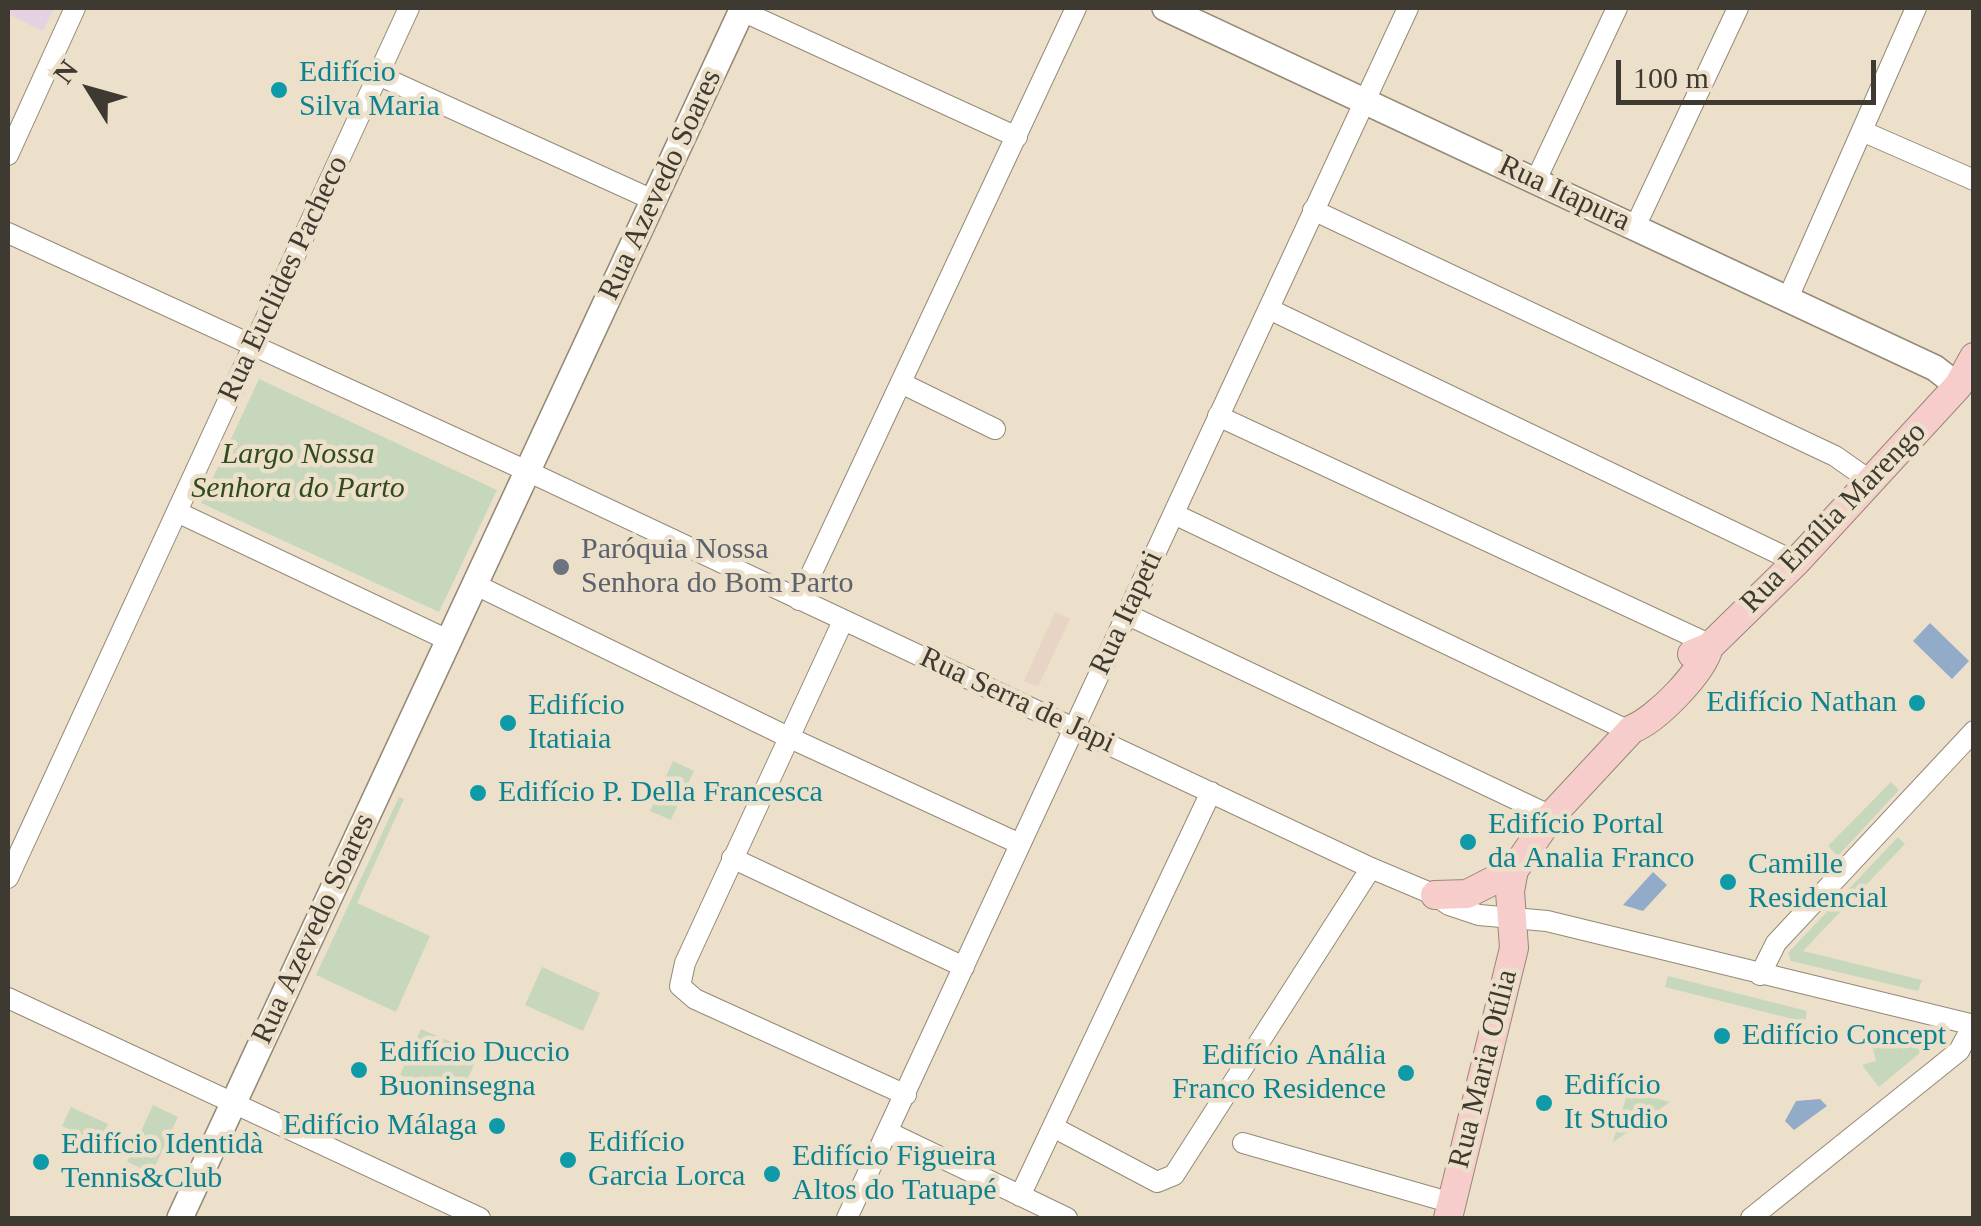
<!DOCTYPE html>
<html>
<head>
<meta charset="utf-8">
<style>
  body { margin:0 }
  #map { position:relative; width:1981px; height:1226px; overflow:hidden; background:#ece0cb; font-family:Georgia,serif }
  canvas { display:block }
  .frame { position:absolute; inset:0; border:10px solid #3e3a31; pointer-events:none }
  .north { position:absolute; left:40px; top:40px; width:100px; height:100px; -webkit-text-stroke:8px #ece0cb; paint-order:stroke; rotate:307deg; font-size:28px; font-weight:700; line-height:40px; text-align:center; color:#3e3a31 }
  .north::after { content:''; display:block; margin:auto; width:35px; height:45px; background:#3e3a31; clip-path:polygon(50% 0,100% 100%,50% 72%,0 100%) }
  .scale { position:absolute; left:1616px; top:60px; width:260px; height:45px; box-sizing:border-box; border:5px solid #3e3a31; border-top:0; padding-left:12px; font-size:30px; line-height:35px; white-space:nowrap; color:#3e3a31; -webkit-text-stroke:8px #ece0cb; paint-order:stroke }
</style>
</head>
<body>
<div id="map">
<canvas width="1981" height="1226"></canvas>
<div class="frame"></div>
<div class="north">N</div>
<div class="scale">100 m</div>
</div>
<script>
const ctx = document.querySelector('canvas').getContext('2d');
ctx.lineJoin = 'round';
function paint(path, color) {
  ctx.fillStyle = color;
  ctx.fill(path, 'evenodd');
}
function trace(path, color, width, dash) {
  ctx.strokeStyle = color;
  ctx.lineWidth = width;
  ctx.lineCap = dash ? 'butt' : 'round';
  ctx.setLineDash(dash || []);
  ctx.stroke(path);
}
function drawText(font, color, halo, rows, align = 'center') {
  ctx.font = font + ' Georgia,serif';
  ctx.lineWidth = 9;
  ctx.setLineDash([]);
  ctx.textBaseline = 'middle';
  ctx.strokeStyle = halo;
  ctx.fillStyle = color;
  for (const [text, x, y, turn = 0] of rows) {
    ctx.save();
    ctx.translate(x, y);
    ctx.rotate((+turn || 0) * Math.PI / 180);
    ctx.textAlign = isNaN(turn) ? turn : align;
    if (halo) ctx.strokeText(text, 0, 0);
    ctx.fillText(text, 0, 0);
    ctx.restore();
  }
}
paint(new Path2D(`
  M1055 612 1070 619 1038 687 1024 681Z`), '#e7d4c4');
paint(new Path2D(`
  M8 8H54L43 31 8 14Z`), '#e4d1e1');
paint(new Path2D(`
  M259 379 497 490 439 612 201 503Z
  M673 761 694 771 671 820 650 811Z
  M1891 782 1899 790 1838 856 1828 846Z
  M399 797 404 799 357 903 430 936 396 1012 316 975Z
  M1898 837 1905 844 1803 951 1922 980 1918 991 1791 961 1788 953Z
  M542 967 600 993 583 1031 525 1005Z
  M1668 976 1807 1011 1805 1022 1665 987Z
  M421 1029 479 1054 458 1100 400 1075Z
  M1868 1030 1925 1044 1927 1047 1879 1087 1862 1065 1876 1061Z
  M1628 1091 1670 1102 1613 1142Z
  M153 1105 178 1117 152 1173 127 1162Z
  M71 1107 108 1124 99 1143 62 1126Z`), '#c6d7bc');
paint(new Path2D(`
  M1930 623 1969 661 1952 679 1913 641Z
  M1653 872 1667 885 1643 911 1623 905Z
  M1820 1099 1827 1106 1794 1130 1785 1121 1796 1101Z`), '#92abc9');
const minor = new Path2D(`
  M742 11 1017 137
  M378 75 653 200
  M1862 131 1974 180
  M8 155 75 8
  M1536 180 1617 8
  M1313 210 1835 456 1872 482
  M1635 227 1738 8
  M8 233 527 471 1371 868 1435 895 1449 905 1479 915 1547 921 1974 1025
  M1788 298 1916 8
  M1269 309 1796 562
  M901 383 995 429
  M1218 416 1711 645
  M177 512 450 641
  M1174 514 1629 731
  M476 585 788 737 1020 844
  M799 600 1076 8
  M1126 614 1551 816
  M843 621 685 963 680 986 695 999 906 1095
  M732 858 964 967
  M8 878 409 8
  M1760 975 1776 943 1974 731
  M8 998 480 1218
  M1053 1127 1157 1182 1174 1175 1371 868
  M888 1132 1067 1218
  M1243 1143 1452 1203
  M1020 1196 1211 792
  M847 1218 1408 8
  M1751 1218 1959 1051 1973 1025`);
const tertiary = new Path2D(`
  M1165 8 1935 368 1958 386
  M180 1218 743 8`);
const secondary = new Path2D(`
  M1692 654 1709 647 1796 562 1958 386 1974 357
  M1435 895 1467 894 1514 870
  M1448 1218 1514 948 1510 891 1514 870 1551 816 1632 729C1656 720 1703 672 1709 647`);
trace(minor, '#948976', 22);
trace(tertiary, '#948976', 28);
trace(secondary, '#948976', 30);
trace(minor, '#fff', 20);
trace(tertiary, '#fff', 25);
trace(secondary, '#f7cdcc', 28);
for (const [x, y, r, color] of [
  [279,90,10,"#0f9aa8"],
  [561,567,10,"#6b7280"],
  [1917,703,10,"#0f9aa8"],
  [508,723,10,"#0f9aa8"],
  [478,793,10,"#0f9aa8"],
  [1468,842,10,"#0f9aa8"],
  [1728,882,10,"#0f9aa8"],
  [1722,1036,10,"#0f9aa8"],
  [359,1070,10,"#0f9aa8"],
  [1406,1073,10,"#0f9aa8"],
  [1544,1103,10,"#0f9aa8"],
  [497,1126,10,"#0f9aa8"],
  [568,1160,10,"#0f9aa8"],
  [41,1162,10,"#0f9aa8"],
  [772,1174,10,"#0f9aa8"]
]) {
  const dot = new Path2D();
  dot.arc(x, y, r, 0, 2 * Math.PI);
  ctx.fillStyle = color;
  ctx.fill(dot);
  trace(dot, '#ece0cb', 4);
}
drawText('30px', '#0d838f', '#ece0cb', [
  ["Edifício",299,73],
  ["Silva Maria",299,107],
  ["Edifício Nathan",1897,703,"right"],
  ["Edifício",528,706],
  ["Itatiaia",528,740],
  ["Edifício P. Della Francesca",498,793],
  ["Edifício Portal",1488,825],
  ["da Analia Franco",1488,859],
  ["Camille",1748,865],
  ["Residencial",1748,899],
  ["Edifício Concept",1742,1036],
  ["Edifício Duccio",379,1053],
  ["Buoninsegna",379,1087],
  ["Edifício Anália",1386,1056,"right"],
  ["Franco Residence",1386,1090,"right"],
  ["Edifício",1564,1086],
  ["It Studio",1564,1120],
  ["Edifício Málaga",477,1126,"right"],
  ["Edifício",588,1143],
  ["Garcia Lorca",588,1177],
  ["Edifício Identidà",61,1145],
  ["Tennis&Club",61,1179],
  ["Edifício Figueira",792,1157],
  ["Altos do Tatuapé",792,1191]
], 'left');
drawText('30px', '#3e3a31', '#ece0cb', [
  ["Rua Azevedo Soares",661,185,-65],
  ["Rua Itapura",1564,194,25],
  ["Rua Euclides Pacheco",284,279,-65],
  ["Rua Emília Marengo",1834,518,-46],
  ["Rua Itapeti",1127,613,-65],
  ["Rua Serra de Japi",1017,701,25],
  ["Rua Azevedo Soares",314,929,-65],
  ["Rua Maria Otília",1484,1069,-76]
]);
drawText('italic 30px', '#304c1c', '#ece0cb', [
  ["Largo Nossa",298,455],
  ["Senhora do Parto",298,489]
]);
drawText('30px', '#5b616d', '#ece0cb', [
  ["Paróquia Nossa",581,550],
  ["Senhora do Bom Parto",581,584]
], 'left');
</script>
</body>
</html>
